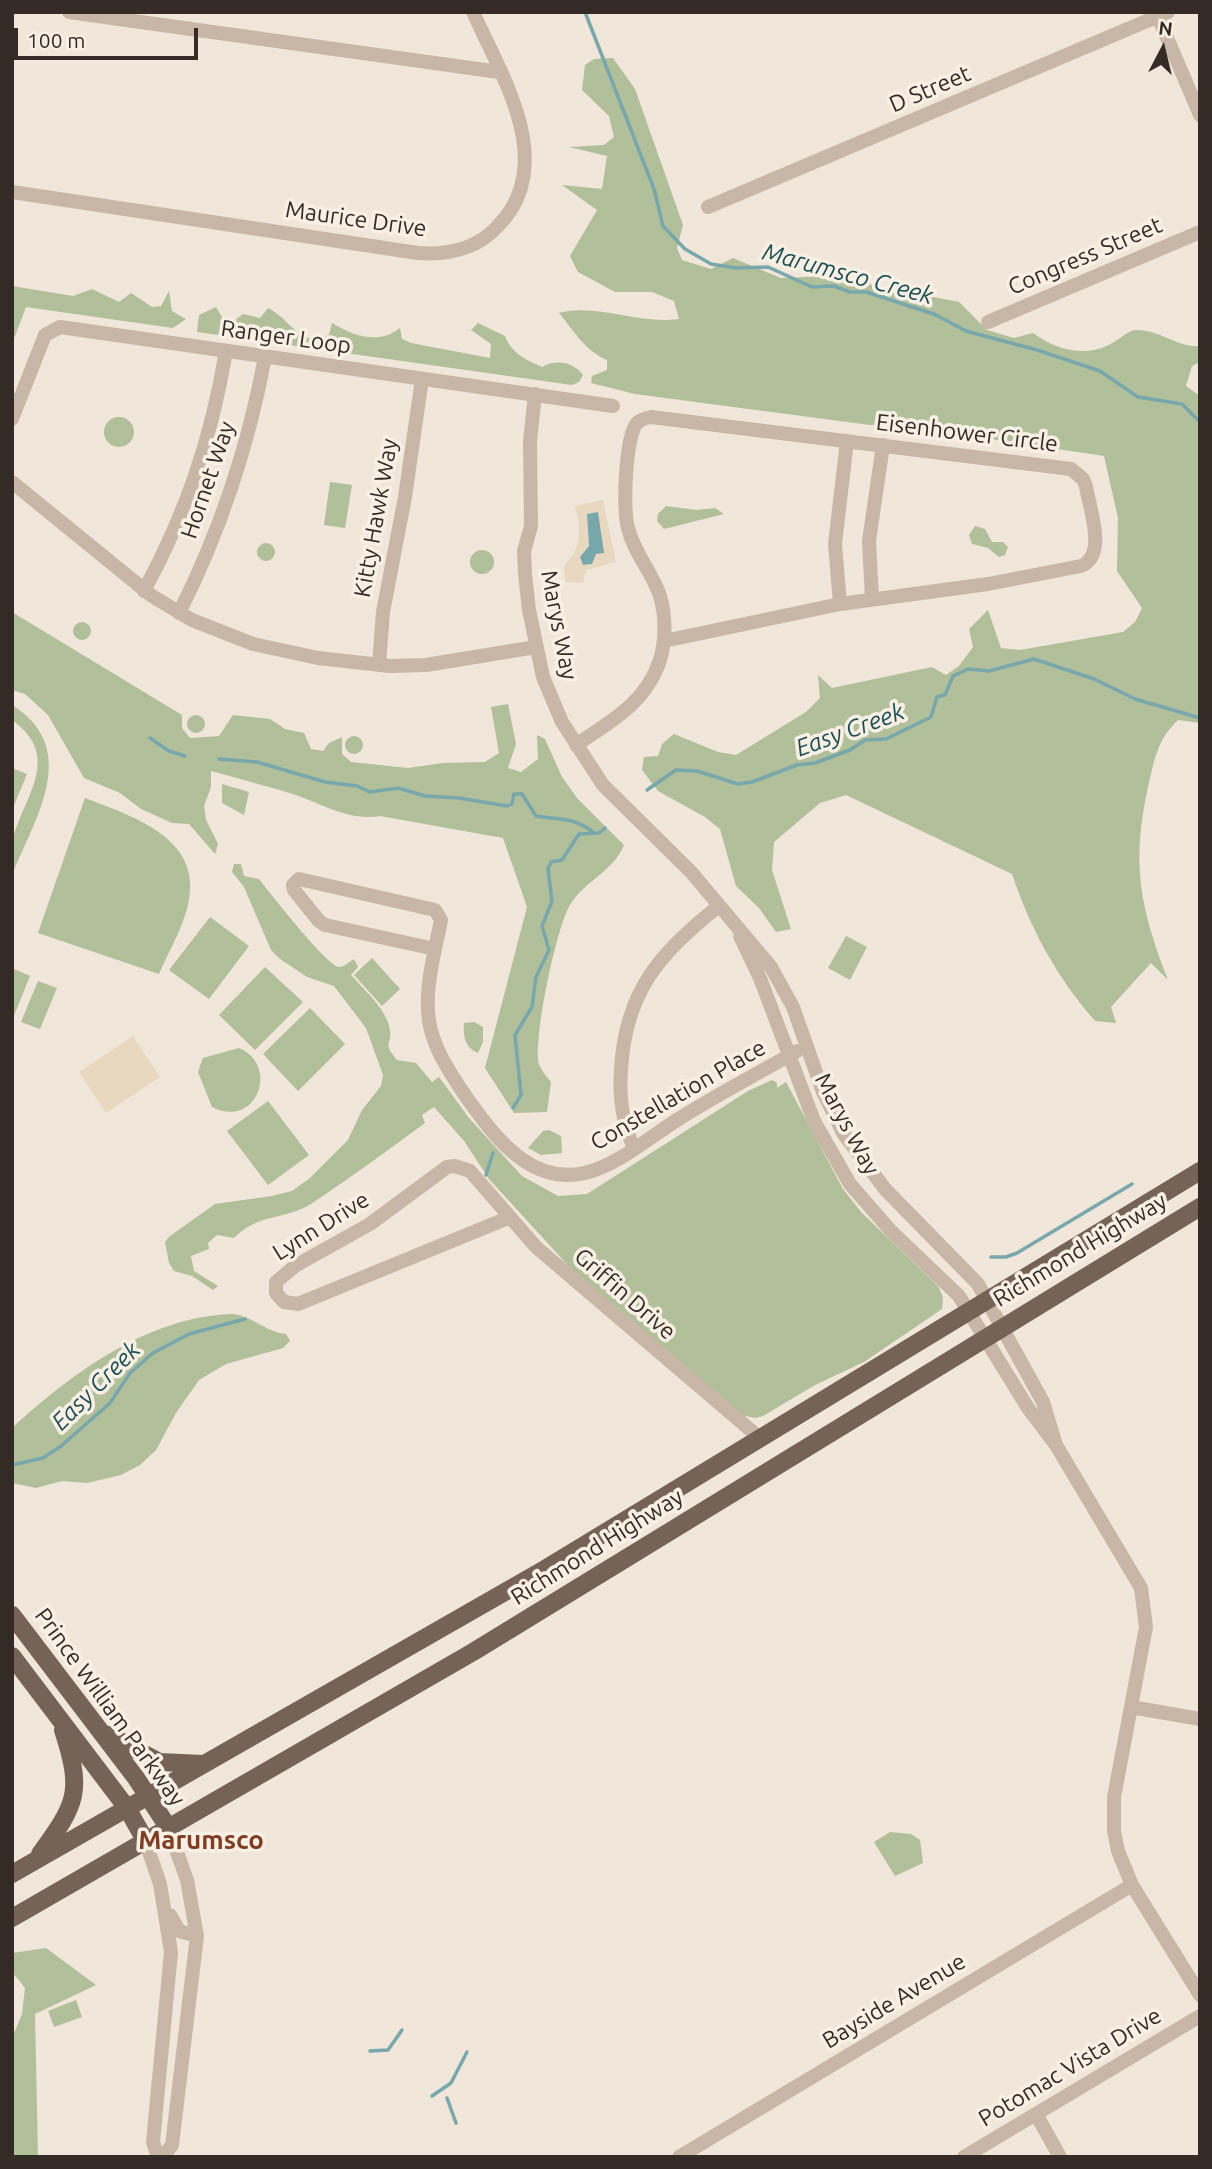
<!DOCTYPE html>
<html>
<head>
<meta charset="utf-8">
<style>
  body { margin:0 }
  #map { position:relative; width:1212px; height:2169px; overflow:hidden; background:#f0e6d9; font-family:Ubuntu,sans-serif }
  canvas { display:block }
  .frame { position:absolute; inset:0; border:14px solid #342b26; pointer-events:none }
  .north { position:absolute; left:1128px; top:14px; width:70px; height:70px; -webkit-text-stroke:5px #f8f0e5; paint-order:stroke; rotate:7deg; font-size:19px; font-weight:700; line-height:28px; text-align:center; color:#342b26 }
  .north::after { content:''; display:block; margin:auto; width:24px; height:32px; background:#342b26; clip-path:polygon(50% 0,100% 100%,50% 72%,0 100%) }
  .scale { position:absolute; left:14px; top:28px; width:184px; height:32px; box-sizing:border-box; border:4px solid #342b26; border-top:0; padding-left:9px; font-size:21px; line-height:24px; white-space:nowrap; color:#342b26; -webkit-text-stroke:5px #f8f0e5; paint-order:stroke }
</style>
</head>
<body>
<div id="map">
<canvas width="1212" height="2169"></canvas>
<div class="frame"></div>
<div class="north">N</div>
<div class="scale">100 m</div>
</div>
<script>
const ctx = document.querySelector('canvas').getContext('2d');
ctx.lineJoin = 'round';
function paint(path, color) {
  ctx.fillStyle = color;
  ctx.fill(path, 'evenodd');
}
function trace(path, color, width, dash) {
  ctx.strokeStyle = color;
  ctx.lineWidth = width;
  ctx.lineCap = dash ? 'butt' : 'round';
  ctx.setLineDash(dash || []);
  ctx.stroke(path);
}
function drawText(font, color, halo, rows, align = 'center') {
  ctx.font = font + ' Ubuntu,sans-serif';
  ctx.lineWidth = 7;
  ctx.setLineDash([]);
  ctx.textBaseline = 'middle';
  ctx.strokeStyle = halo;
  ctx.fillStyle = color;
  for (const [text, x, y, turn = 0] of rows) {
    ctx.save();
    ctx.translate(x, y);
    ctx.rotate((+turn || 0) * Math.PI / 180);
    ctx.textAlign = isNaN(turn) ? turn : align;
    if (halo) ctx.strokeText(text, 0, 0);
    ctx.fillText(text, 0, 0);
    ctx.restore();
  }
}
paint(new Path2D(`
  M613 58 635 89 683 225 677 248 682 260 711 269 733 258 781 278 828 276 959 302 987 330 1014 338 1033 333C1056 350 1087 359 1114 342 1121 338 1129 330 1137 330 1160 330 1178 348 1200 346V362L1192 366 1186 386 1200 396V723L1178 720C1157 740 1155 758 1148 787 1131 864 1140 908 1168 980L1151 963 1111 1007 1116 1023 1095 1021C1056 976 1031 930 1012 874L846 795 820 803 774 842 772 870 791 929 776 932 759 908 736 886 720 829 705 817 658 791 642 770 644 757 658 756 662 744 674 734 718 752 736 755 806 712 820 698 818 675 832 688 932 667 946 675 959 666 973 647 969 629 988 610 1001 648 1020 650 1123 632 1135 622 1142 608 1117 571 1118 518 1104 456 890 424 870 425 635 394 591 383 592 376 607 370V360C584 350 575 332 559 313 596 303 639 325 679 319L674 301 652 292H615L578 272 570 256 597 210 562 185 602 189 607 156 569 147 604 145 614 137 609 116 582 90 585 65 594 59Z
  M12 286 73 296 92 289 119 302 131 293 152 307 161 306 169 291 172 311 186 319 173 328 26 307 12 344Z
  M216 307 222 317 234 321 243 314 260 318 268 308C291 319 300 349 329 335L332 323C354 336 378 345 400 328L402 339 411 343 490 358 491 344 471 330 478 323 505 336C512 354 525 359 542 367 556 359 573 362 583 375L579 382 572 385 197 332 199 315Z
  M104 432a15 15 0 1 1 30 0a15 15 0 1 1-30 0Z
  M330 482 352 485 345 528 324 525Z
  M666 506 696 510 715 508 724 514 664 529 657 521 658 514Z
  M975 526 985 529 992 542H1003L1008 547 1005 555 999 557 988 548 972 544 969 535Z
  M257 552a9 9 0 1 1 18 0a9 9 0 1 1-18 0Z
  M470 562a12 12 0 1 1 24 0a12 12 0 1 1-24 0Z
  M12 612 182 715V728L190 738 219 736 233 715 270 719 285 729 304 733 311 749 323 751 329 743 342 737V754L351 762 408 768 443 763 485 762 499 753 491 707 508 704 516 744 508 768 521 772 538 759 537 735 545 739 562 777 577 798 624 845C612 873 584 881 570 905 556 928 533 1039 539 1064 541 1070 547 1077 551 1082L547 1112 514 1113 485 1068 527 907 503 838 380 816C349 821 324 805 296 795 268 786 239 779 211 771V787L204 806 206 820 218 844 215 854 189 824 172 823 141 809 120 793 84 778 48 715 25 694 12 690Z
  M73 631a9 9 0 1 1 18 0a9 9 0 1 1-18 0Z
  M12 705C82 749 35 818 12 875 12 865 10 853 12 843 21 799 65 758 12 720Z
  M187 724a9 9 0 1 1 18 0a9 9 0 1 1-18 0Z
  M345 745a9 9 0 1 1 18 0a9 9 0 1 1-18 0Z
  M12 768 27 774 12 810Z
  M222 784 249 792 244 815 222 803Z
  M85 798C134 817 207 839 187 909 181 931 168 953 159 974L38 933Z
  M234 864H241L244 876 259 879C270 893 327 966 339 967 344 967 349 962 354 959L358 967 351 975C364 990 387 1009 390 1030 392 1046 382 1042 397 1060L416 1063 432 1082 439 1077 469 1118 522 1176 558 1196 587 1194 748 1091 772 1080 777 1083V1088L786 1082 843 1189 862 1213 938 1286 943 1297 942 1309 864 1362 815 1385 763 1416 755 1418 741 1415 575 1273 489 1179 464 1141 434 1107 422 1115 425 1123C387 1151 350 1178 311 1204 285 1220 258 1213 234 1238L217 1235 208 1243 209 1249 191 1256 194 1271 218 1286 213 1290 192 1276 174 1271 169 1263 165 1242 170 1236 215 1204 272 1196 292 1191 310 1178 348 1140 362 1110 381 1086 383 1075 366 1028 334 986 307 977 280 959 271 950 244 887 232 872Z
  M210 917 249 946 209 999 169 970Z
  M846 936 867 947 850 980 828 968Z
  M372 958 400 989 382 1006 354 975Z
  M265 967 303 1002 255 1050 219 1015Z
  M12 968 30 976 13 1018H12Z
  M38 981 57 988 40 1029 21 1022Z
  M310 1008 345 1044 298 1091 263 1054Z
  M474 1022 483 1027V1042L478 1053C465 1048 463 1036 464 1023Z
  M239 1048C280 1065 257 1130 212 1107L198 1072 203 1058Z
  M268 1101 309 1155 268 1185 227 1131Z
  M549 1130 561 1136 562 1153 541 1155 528 1148 543 1131Z
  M233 1314C252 1316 266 1332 286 1334L290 1341 283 1348 226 1364 199 1380 176 1413 156 1450 140 1465 121 1475 87 1483 62 1481 36 1488 12 1483V1428C72 1373 149 1316 233 1314Z
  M890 1832 911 1834 920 1840 923 1863 895 1876 874 1842Z
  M46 1948 96 1985 35 2014 38 2157H12V2038L22 2014 25 1988 12 1972V1953Z
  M76 2000 82 2017 54 2027 48 2011Z`), '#b1bf9a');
paint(new Path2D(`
  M603 500 616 562 586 570 583 583 565 582 564 566 574 554 578 542 579 523 575 506ZM587 514 596 554 589 566 580 560 589 546Z
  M133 1036 160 1077 106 1113 79 1072Z`), '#e8d8c0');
paint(new Path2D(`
  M598 512 604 553 596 554 592 564 583 565 580 557 589 546 587 514Z`), '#79a8ac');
trace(new Path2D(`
  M585 12 654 189 663 226 685 249 711 264 736 268 768 267 812 287 834 286 850 292H866L934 314 966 331 1037 350 1100 371 1138 397 1182 404 1200 422
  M150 738 169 751 185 756
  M219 759 257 762 325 782 357 786 370 792 398 788 425 796 459 798 507 806 512 804 514 794H522L536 816C559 820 575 817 594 833
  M647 790 676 770 697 771 738 784 752 782 797 765 815 763 850 750 865 740 886 739 931 717 937 697 945 695 953 676 968 669 989 671 1034 659 1094 679 1135 699 1200 718
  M513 1108 521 1095 515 1035 532 1007 536 977 549 950 542 926 552 901 548 869 551 862 562 860 579 834 599 833 605 828
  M486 1175 493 1153
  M991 1257H1006L1017 1253 1132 1184
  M12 1465 43 1458 61 1446 110 1403 130 1373 153 1353 189 1334 245 1319
  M370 2051 388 2050 402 2030
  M432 2096 451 2083 467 2052
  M447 2098 456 2123`), '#79a8ac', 3.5);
trace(new Path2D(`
  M69 12 499 72
  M1156 12 1200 115
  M12 192 418 253C446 255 475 250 496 228 560 166 502 77 473 12
  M708 207 1168 12
  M988 322 1200 232
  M535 394 530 441 531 526 524 551 525 574 529 610 543 677 562 722 603 785 691 872 771 967 793 1007 823 1092 843 1133 885 1189 978 1284 1043 1402 1056 1445
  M12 419 45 335 60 327 613 406
  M12 482 152 596 192 620 253 644 318 658 390 666 426 665 536 647
  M144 591C187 511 211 440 226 351
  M872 599 869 541 883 445
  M840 604 835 544 847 441
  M179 613C221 530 248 448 265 357
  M379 665 383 612 405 497 422 379
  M576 745C611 721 646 703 660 660 666 640 666 616 660 596 652 572 634 553 628 528 623 509 625 437 637 423 641 419 646 418 651 417L1071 469 1083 479 1086 486C1089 508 1108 555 1081 566L988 584 840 604 664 641
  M299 879 435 910 441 920 435 949 325 925 319 921 294 890 293 885Z
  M740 936 760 978 814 1121 850 1184 891 1231 959 1296 1028 1408 1056 1445 1141 1588 1146 1627 1114 1797V1831L1118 1851 1132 1885 1200 1995
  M435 949C420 1018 427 1040 467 1098 498 1142 538 1194 600 1168 627 1157 652 1136 677 1120 716 1095 757 1074 797 1051
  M634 1148C622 1122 619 1098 621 1070 625 992 660 952 719 906
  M508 1218 298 1304 284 1302 276 1293V1282L295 1266 370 1224 447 1167 455 1166 470 1171 536 1247 761 1439
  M1131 1707 1200 1719
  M145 1840 160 1884 171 1952 153 2142 158 2157
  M170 1915 179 1931 197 1936
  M1036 2114 1060 2157
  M163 2157 172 2145 197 1936 187 1880 168 1827
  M679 2157 1132 1885
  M964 2157 1200 2016`), '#c8b7a6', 14);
trace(new Path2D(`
  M12 1615 136 1778 168 1827
  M12 1656 127 1808 145 1840
  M109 1735 159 1762 203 1764
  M40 1854C77 1803 83 1792 63 1730
  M12 1874 545 1569 1200 1171
  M12 1918 473 1652 1200 1207`), '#766358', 18);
drawText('23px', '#342b26', '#f8f0e5', [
  ["D Street",930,89,-23],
  ["Maurice Drive",356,219,8],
  ["Congress Street",1085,256,-23],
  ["Ranger Loop",286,337,8],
  ["Eisenhower Circle",967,433,7],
  ["Hornet Way",208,480,-71],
  ["Kitty Hawk Way",376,518,-80],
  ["Marys Way",559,625,79],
  ["Constellation Place",678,1095,-30],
  ["Marys Way",847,1124,62],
  ["Lynn Drive",321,1226,-32],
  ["Richmond Highway",1080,1250,-31],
  ["Griffin Drive",625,1294,41],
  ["Richmond Highway",597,1547,-32],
  ["Prince William Parkway",110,1707,54],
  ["Bayside Avenue",894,2001,-31],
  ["Potomac Vista Drive",1070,2067,-31]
]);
drawText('italic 24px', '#1d4e54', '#f8f0e5', [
  ["Marumsco Creek",848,274,15],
  ["Easy Creek",850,730,-20],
  ["Easy Creek",96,1386,-45]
]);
drawText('bold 26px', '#813d22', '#f8f0e5', [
  ["Marumsco",201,1840]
]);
</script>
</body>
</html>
